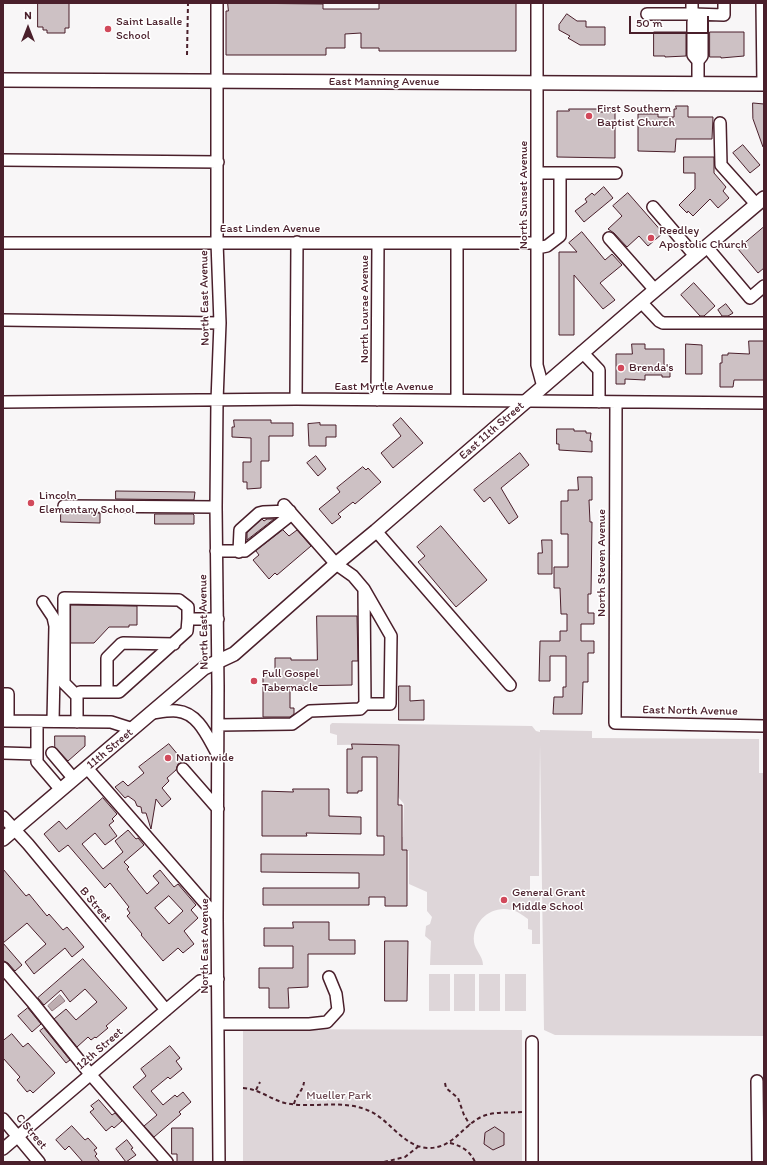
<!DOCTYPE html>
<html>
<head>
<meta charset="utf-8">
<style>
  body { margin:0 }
  #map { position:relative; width:767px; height:1165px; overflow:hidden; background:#f8f6f7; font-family:Itim,sans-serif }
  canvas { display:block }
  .frame { position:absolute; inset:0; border:4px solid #4a1f2b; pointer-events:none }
  .north { position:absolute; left:8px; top:8px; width:40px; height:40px; -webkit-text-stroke:3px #fff; paint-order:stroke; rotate:0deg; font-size:11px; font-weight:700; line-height:16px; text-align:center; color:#4a1f2b }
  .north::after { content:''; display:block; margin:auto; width:14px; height:18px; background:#4a1f2b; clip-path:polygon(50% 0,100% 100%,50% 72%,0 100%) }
  .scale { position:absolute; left:629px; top:16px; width:80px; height:18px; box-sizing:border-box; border:2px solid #4a1f2b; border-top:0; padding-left:5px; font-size:12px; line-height:14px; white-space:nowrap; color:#4a1f2b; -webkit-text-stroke:3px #fff; paint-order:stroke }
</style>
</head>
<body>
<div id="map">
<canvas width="767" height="1165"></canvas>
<div class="frame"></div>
<div class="north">N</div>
<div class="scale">50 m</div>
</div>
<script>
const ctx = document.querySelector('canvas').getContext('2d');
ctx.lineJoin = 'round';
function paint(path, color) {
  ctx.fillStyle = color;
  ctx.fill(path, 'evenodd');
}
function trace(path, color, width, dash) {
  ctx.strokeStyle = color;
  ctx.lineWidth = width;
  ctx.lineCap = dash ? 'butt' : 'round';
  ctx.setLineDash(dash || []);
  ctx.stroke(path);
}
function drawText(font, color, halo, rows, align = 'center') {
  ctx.font = font + ' Itim,sans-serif';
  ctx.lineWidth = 3;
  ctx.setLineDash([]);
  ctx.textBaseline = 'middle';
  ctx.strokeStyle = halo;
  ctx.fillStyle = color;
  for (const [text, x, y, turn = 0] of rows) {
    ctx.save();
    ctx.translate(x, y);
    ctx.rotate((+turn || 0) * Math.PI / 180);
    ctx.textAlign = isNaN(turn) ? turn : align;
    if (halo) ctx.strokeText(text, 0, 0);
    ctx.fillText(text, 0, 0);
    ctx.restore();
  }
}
paint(new Path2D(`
  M332 723 532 726 536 731 540 732V730L592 731V738L759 739V773H764V1036L555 1035 544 1030 540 744 539 876H530V895L540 896V944H532V930L528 929V919C522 915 518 911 511 910 492 905 472 921 474 942 475 950 483 956 483 965H430L431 941 425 936 426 926 430 924 432 917 427 911V892L409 884V851L399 849V837H403L404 804 398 797H394L398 793 399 744 337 745V735L330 733V725Z
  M429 974H450V1011H429Z
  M454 974H475V1011H454Z
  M479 974H500V1011H479Z
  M505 974H526V1011H505Z
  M243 1029 522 1030V1162H243Z`), '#ded6d9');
const water = new Path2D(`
  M60 995 65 1001 52 1011 48 1006Z`);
paint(water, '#bdadb0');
trace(water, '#8f747b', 1);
const building = new Path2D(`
  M38 3H69V28H65V33H47V30H43V27H38Z
  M228 3 323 4V9H379V3H516V51H379V48H361V33L345 34V48H326V55H226V11H228Z
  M567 14 577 21H586V27H605V45H580L568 38 570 36 559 30V25Z
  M654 32H686V56L665 57V56H654Z
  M710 32H744V56L721 58V57H710Z
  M753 103 764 104V147H763L753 119Z
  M676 106H688V117H713L712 139H676L675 152 638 151V114H658V117H674V109H676Z
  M569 109H600V112H615V158L557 157V111H569Z
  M743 145 760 165 750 173 733 153Z
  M684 157H714V173L726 187 723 191 729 198 718 208 710 199 693 216 688 211 687 213 679 205 695 189V173H684Z
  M604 187 613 198 584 222 575 211 587 202 585 199 592 193 594 195Z
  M628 193 663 233 648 246 639 236 627 247 614 233 608 229 622 216 613 206Z
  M764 227V268L758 273 738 249Z
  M582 232 605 260 612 254 622 265 600 283 615 300 603 309 574 275V335H559V252H577L569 243Z
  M694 283 715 306 704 316H700L681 295Z
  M726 304 733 313 728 316H722L718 310Z
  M749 341H764V380H734L733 387H720V363H722V355H728V353L749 354Z
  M632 344H645V349H664V365H670V377H662V375H645V380L625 379V384H616V354H632Z
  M686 344 702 345V374H686Z
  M401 418 423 443 393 468 381 453 401 436 393 425Z
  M234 420H271V423H293V436H269V461H261V488L247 489V482H243V462H251V438L232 437V427H234Z
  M320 423V425H336V437H326V446H309L308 424Z
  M557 429H574V431H586V433H591L590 441H592V452L559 450V444H557Z
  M520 453 529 465 501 488 518 517 509 524 490 497 484 502 474 490Z
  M316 456 326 469 318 476 307 463Z
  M363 467 366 470 368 468 381 482 355 504 353 502 338 514 341 517 332 524 319 509 340 492 337 488Z
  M578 477H592V500H589L590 522H592L591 594H588V613H594V624H581V641H594V653H588V682H583L582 714H553L554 697H563V687H566V656H550V681H539L540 641H560V631H567V614H561L560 588H554V567H568V534H561V501H568V490H578Z
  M116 491 195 492 194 500 116 499Z
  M61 513H100V523L61 522Z
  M155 514H193L194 515V524H155Z
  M262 519 264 521 267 519H274L247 540V533Z
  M441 526 487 580 456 607 418 562 425 556 417 547Z
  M283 530 289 536 297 530 311 546 277 575 275 573 269 579 253 560 259 555 256 551Z
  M542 540H552V574H538V553H542Z
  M71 605 137 606V625H129V627H109L94 643H71Z
  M317 616H357L358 661H352V685L290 686V708H294V714L290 717H263V672H275V658H291V660H317Z
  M399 686H410V701L424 700V720H399Z
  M55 736H85V746L68 761 55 747Z
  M169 744 184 762 178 764 176 770 167 778 169 781 162 788 171 799 162 807 156 799 151 829 146 813H142L141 807 137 806 135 801 128 796 125 798 115 787 123 781 128 786 144 773 139 767Z
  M352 744 399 745 398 805H402V850H407V906H385V897H369V905H263V888H359V873L261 872V854L384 855V836H377V757H362V791H358V793H347V749H352Z
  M293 789H329V816L361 817V834L306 833 307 836H262V791L293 792Z
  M103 798 117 814 112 819 114 821 109 825 117 836 105 845 95 833 82 844 103 869 123 852 115 841 128 830 136 839 138 838 144 845 124 862 129 867 127 869 147 894 159 883 153 876 160 870 174 887 178 884 196 905 191 910 198 918 184 931 194 944 183 953 178 948 163 961 141 935 142 934 127 916 130 913 127 909 129 907 110 883 105 888 68 845 59 852 44 834 59 821 66 829ZM169 896 183 911 169 924 155 908Z
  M3 869 26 896 29 894 47 916 49 914 63 930 67 927 84 947 72 957 65 948 34 974 25 962 46 944 27 923 3 943 22 965 15 971 8 963 4 961 3 960Z
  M293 922H329V940H355V954H308V987L288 988 289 1008H269V988H259V968H293V946H264V928H293Z
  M385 941H408L407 1001H385Z
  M83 959 127 1008 106 1026 108 1028 96 1038 95 1037 91 1040 88 1037 77 1047 54 1019 66 1009 76 1020 97 1002 85 989 70 1002 61 990 44 1005 38 998Z
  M28 1008 41 1024 32 1032 18 1016Z
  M44 1028 70 1060 66 1063 40 1031Z
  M12 1034 23 1047 28 1043 55 1073 33 1093 30 1090 27 1092 17 1080 20 1077 3 1058V1041Z
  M170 1046 180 1058 176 1061 182 1069 170 1079 168 1077 151 1091 163 1105 175 1095 177 1097 183 1092 191 1102 179 1112 181 1114 154 1137 144 1126 157 1115 133 1087 146 1076 141 1069Z
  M99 1100 112 1115 115 1113 122 1121 114 1128 112 1126 106 1131 90 1112 94 1109 91 1106Z
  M72 1126 85 1140 88 1138 97 1148 94 1150 97 1154 95 1156 100 1162H83L69 1146 65 1150 56 1140Z
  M495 1127 504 1133V1145L493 1150 484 1144 485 1133Z
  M172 1128H193V1162H177V1154H172Z
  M127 1140 133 1148 131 1149 136 1155 126 1162 116 1149Z`);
paint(building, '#cdc1c4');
trace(building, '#4a1f2b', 1);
const minor = new Path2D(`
  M217 3V242L220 323 217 401 216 507 218 687 217 917 219 1162
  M537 3V365L543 387
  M762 3 763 84
  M647 14H692V3
  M693 14 724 15V3
  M698 61 693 55V22L698 14 702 22V56L698 61V84
  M720 123 721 165 756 204
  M3 160 218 162
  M537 173H560V236L547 246 537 248
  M560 173H616
  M653 207 695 256
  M609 238 655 290
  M3 243H537
  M457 243V400
  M706 246 750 298 764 286
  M641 302 659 321 663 323H764
  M3 320 220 323
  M582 352 599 370V402
  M296 399 297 242
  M377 400 378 243
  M3 402 296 399 764 403
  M616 403 615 723 764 726
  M284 505 336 564 353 576 364 589 391 636 390 704H365
  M64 506 216 507
  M376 531 510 685
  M216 551H245L292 514
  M239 552 240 530 259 513 263 512 290 511
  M43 602 53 617 55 626 53 721
  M107 692V658L121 644 123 643 174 644
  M3 694H8V721
  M77 696 64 683V598L179 600 188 607V619
  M152 713C160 712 170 710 177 711 199 713 208 738 218 755
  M3 721 111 722 133 729
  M77 722V696L80 692H119L187 631 188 619H218
  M218 725 292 724 310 711 360 709 365 704 364 589
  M3 753 37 754V722
  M52 753 74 779
  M37 754V762L61 790
  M87 768 217 917
  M183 769 218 809
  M3 817 28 844 166 1010
  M3 968 33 1003 90 1074 167 1162
  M219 1024H309L327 1022 338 1010 336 994 329 977
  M757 1081 758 1162
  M3 1119 39 1162
  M3 1149 200 981 218 979
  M532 1162V1042`);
const major = new Path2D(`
  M3 80 764 84
  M3 839 204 668 234 654 336 564 376 531 641 302 764 198`);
trace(minor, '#4a1f2b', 14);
trace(major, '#4a1f2b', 16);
trace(new Path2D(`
  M187 55 188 3
  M445 1083 446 1088 458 1098 464 1115 470 1125
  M243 1088C259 1089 270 1099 285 1103 312 1109 340 1099 367 1110 389 1118 402 1146 427 1148 453 1149 461 1127 481 1117 494 1111 509 1113 523 1112
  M256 1090 260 1082
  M294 1104C296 1095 303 1091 304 1082
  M450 1143C462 1146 470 1151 475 1162
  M243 1162H246
  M384 1162 405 1157 419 1146`), '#4a1f2b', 2, [4, 3]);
trace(minor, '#fff', 11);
trace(major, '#fff', 13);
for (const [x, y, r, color] of [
  [108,29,4,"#d1495b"],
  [589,116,4,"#d1495b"],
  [651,238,4,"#d1495b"],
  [621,368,4,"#d1495b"],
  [31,503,4,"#d1495b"],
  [254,681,4,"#d1495b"],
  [168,758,4,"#d1495b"],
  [504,900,4,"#d1495b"]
]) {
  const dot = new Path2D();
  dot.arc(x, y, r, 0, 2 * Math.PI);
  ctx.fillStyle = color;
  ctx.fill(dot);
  trace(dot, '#fff', 1.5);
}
drawText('12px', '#4a1f2b', '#fff', [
  ["Saint Lasalle",116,22],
  ["School",116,36],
  ["First Southern",597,109],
  ["Baptist Church",597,123],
  ["Reedley",659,231],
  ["Apostolic Church",659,245],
  ["Brenda's",629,368],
  ["Lincoln",39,496],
  ["Elementary School",39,510],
  ["Full Gospel",262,674],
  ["Tabernacle",262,688],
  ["Nationwide",176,758],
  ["General Grant",512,893],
  ["Middle School",512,907]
], 'left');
drawText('12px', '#4a1f2b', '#fff', [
  ["East Manning Avenue",384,82],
  ["North Sunset Avenue",524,195,-90],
  ["East Linden Avenue",270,229],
  ["North East Avenue",205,298,-91],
  ["North Lourae Avenue",365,309,-90],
  ["East Myrtle Avenue",384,387],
  ["East 11th Street",492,431,-41],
  ["North Steven Avenue",602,563,-90],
  ["North East Avenue",204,622,-91],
  ["East North Avenue",690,711,1],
  ["11th Street",110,749,-40],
  ["B Street",95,905,50],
  ["North East Avenue",205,946,-90],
  ["12th Street",100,1049,-41],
  ["C Street",31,1132,50]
]);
drawText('12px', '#6f4d56', '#fff', [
  ["Mueller Park",339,1096]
]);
</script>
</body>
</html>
